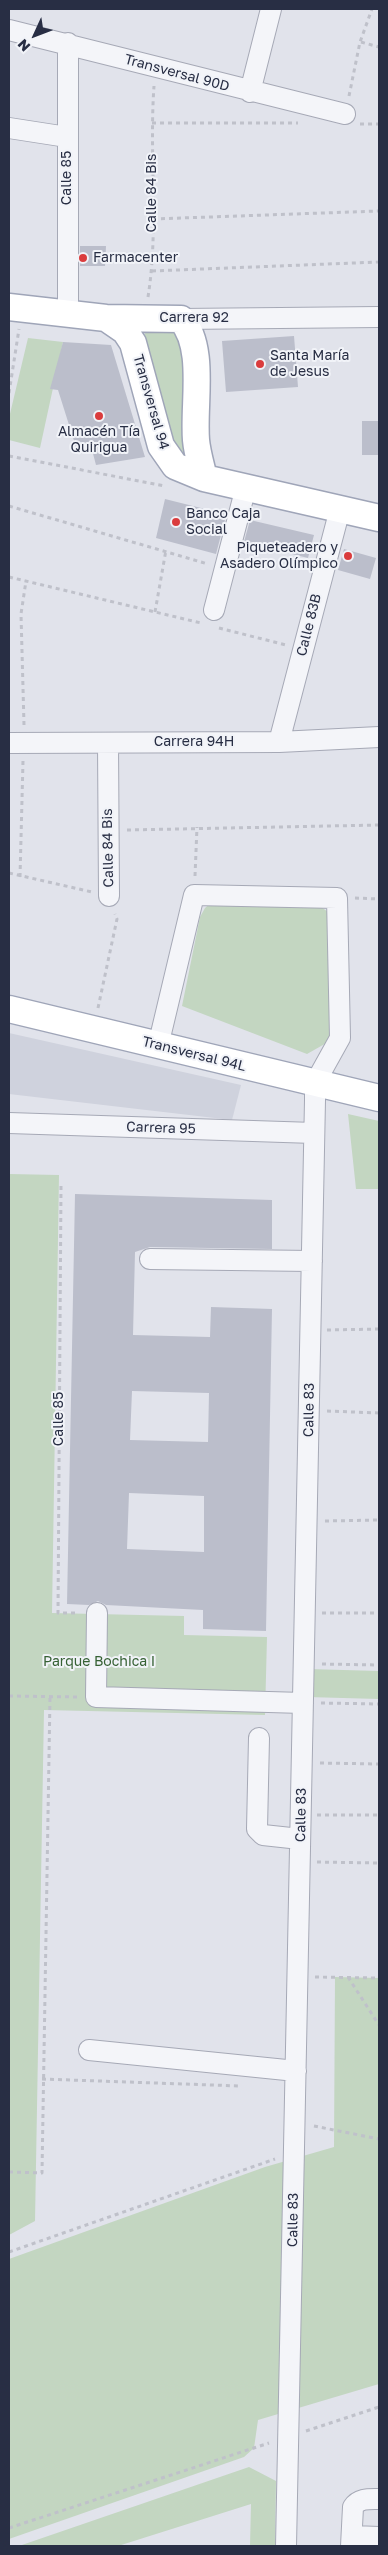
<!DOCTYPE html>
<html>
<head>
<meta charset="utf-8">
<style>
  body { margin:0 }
  #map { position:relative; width:388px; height:2555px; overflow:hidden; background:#e1e3eb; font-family:"Golos Text",sans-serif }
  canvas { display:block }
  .frame { position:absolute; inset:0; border:10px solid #282e44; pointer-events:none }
  .north { position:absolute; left:10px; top:10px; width:50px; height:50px; -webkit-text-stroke:4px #f1f3f8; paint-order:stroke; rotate:227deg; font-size:14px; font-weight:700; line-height:20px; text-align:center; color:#282e44 }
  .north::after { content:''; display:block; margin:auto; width:18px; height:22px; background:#282e44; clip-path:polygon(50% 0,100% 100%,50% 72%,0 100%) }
</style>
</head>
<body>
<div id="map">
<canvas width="388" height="2555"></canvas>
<div class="frame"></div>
<div class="north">N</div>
</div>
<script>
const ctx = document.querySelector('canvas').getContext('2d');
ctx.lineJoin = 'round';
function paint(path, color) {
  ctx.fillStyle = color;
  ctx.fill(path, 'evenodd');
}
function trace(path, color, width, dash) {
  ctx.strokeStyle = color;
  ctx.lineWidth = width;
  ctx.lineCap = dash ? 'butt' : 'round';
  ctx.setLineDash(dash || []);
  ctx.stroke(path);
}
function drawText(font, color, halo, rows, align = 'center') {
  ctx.font = font + ' "Golos Text",sans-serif';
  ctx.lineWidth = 4;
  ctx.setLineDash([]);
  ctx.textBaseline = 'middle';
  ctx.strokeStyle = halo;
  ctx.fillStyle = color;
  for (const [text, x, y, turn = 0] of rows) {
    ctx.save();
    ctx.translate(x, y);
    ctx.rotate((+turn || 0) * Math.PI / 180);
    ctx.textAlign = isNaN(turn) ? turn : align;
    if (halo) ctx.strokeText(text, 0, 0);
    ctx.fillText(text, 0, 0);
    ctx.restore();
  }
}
paint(new Path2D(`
  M9 1033 241 1085 232 1120 9 1094Z`), '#cfd2dd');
paint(new Path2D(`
  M167 329 180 334 189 345 191 458 180 455 171 447 143 336 147 331Z
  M28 338 63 342 40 448 9 440V418Z
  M216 898H309L332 915 337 1037 307 1054 182 1006 200 917 205 908Z
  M348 1114 379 1121V1189H356Z
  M9 1174 59 1175 52 1613 184 1616V1635L267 1637 265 1715 44 1710 35 2221 9 2235Z
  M308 1669 379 1671V1699L307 1697Z
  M335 1977 379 1978V2384L258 2420 254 2448 244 2457 9 2539V2259L265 2167 334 2147Z
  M249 2467 276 2481 275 2546H250L251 2504 118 2546H19Z`), '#c3d6c1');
paint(new Path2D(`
  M80 246H106L105 266H80Z
  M294 336 298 387 226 392 222 341Z
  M63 342 111 345 145 457 96 465 90 442 76 447 58 390 50 389Z
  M362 421H379V455H362Z
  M165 499 213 511 214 509 227 512 216 554 156 538Z
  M250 520 314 535 308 558 244 542Z
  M344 549 376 558 370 579 338 570Z
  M75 1194 272 1200V1249L150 1247 135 1252 133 1335 210 1337 211 1307 272 1309 266 1631 203 1629V1610L106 1605 98 1601 89 1605 67 1604ZM132 1391 209 1393 208 1442 130 1440ZM129 1493 204 1496V1552L127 1549Z`), '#bbbecb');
const minor = new Path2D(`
  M9 30 345 114
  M250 92 271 9
  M9 128 67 137
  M68 314V43
  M181 319 379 317
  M214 610 246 487
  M279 742 340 509
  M9 743 279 742 379 737
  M108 743 109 896
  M158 1046 194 895 337 898 340 1038 315 1083V1100L286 2546
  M9 1123 314 1133
  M150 1259 312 1261
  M97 1613 96 1697 303 1703
  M259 1738 257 1829 263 1835 300 1839
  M89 2050 296 2071
  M352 2536 379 2537
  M351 2546 353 2507C359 2498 369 2499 379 2499`);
const major = new Path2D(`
  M9 307 106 318 181 319C206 347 193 403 196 440 197 452 201 465 204 478
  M106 318 125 331 133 343 161 446 175 466 204 478 379 518
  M9 1009 379 1098`);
trace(minor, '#a6a9b6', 22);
trace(major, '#9fa5b8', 29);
trace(new Path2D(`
  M361 42 379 47
  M349 96 360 42 372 9
  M152 123H298
  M360 124H379
  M153 219 379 211
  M152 271 379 262
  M148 297C159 228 149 156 154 86
  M9 393 19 329
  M9 456 165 486
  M9 506 208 564
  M9 577 201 623
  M155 612 166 550
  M219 628 286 645
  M24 725 21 614 26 581
  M127 830 379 825
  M9 873 92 892
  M195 876 197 827
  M20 877 23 761
  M355 898 379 899
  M98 1008 117 919 115 914
  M61 1186 58 1613H79
  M327 1330 379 1329
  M327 1411 379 1413
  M325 1521 379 1520
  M322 1613H379
  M322 1664 379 1665
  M9 1696 78 1697
  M321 1703 379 1704
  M320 1763 379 1764
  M317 1815H379
  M317 1862 379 1863
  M315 1977 379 1978
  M348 1977 379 2025
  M42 2079 240 2086
  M314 2126 379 2139
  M9 2172 42 2173 50 1697
  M9 2252 275 2159
  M306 2431 379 2407
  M9 2528 269 2443`), '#bfc1ca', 3, [4, 4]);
trace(minor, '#f4f5f9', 20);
trace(major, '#fff', 26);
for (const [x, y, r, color] of [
  [83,258,5,"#da3c3d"],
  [260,364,5,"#da3c3d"],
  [99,416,5,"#da3c3d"],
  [176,522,5,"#da3c3d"],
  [348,556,5,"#da3c3d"]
]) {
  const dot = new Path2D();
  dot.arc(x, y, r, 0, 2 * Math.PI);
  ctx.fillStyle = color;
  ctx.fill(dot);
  trace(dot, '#f1f3f8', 2);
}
drawText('14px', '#282e44', '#f1f3f8', [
  ["Transversal 90D",177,73,15],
  ["Calle 85",67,178,-90],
  ["Calle 84 Bis",152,193,-90],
  ["Carrera 92",194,318],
  ["Transversal 94",151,402,74],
  ["Calle 83B",309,625,-76],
  ["Carrera 94H",194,742],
  ["Calle 84 Bis",108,848,-91],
  ["Transversal 94L",194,1054,14],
  ["Carrera 95",161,1128,2],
  ["Calle 83",309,1410,-89],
  ["Calle 85",59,1419,-90],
  ["Calle 83",301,1815,-89],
  ["Calle 83",293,2220,-89]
]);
drawText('14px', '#282e44', '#f1f3f8', [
  ["Farmacenter",93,258],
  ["Santa María",270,356],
  ["de Jesus",270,372],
  ["Almacén Tía",99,432,"center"],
  ["Quirigua",99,448,"center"],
  ["Banco Caja",186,514],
  ["Social",186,530],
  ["Piqueteadero y",338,548,"right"],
  ["Asadero Olímpico",338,564,"right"]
], 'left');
drawText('14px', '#366134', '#f1f3f8', [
  ["Parque Bochica I",99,1662]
]);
</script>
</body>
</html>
